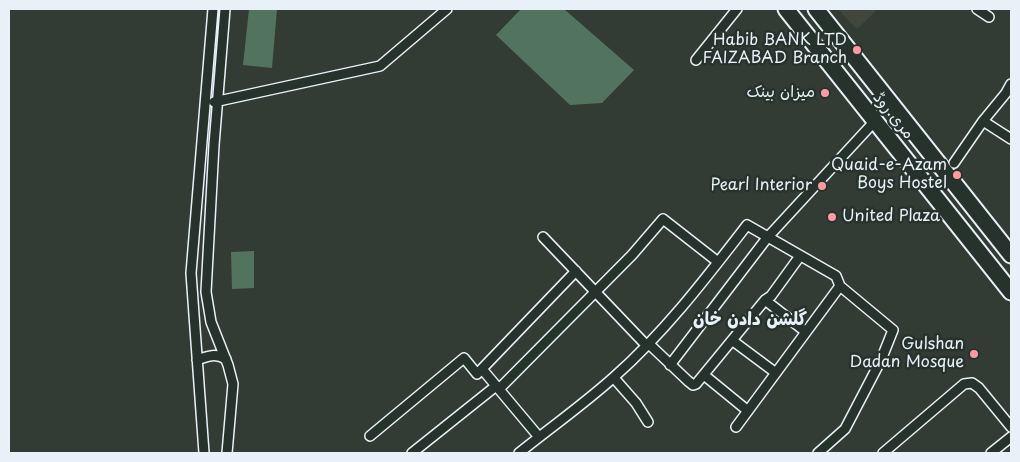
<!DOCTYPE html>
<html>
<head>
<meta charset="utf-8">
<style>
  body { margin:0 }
  #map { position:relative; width:1020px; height:462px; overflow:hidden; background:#333c34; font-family:"Playpen Sans",sans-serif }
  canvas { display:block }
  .frame { position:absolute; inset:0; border:10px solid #e8f1f8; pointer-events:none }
</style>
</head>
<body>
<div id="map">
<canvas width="1020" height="462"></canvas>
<div class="frame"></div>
</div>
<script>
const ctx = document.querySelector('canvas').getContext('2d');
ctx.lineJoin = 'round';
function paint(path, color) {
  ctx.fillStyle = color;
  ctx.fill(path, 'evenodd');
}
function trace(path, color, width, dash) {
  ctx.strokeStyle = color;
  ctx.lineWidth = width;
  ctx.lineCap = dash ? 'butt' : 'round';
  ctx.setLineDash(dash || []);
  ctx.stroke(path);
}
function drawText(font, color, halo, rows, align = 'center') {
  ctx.font = font + ' "Playpen Sans","Playpen Sans Arabic",sans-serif';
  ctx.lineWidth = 5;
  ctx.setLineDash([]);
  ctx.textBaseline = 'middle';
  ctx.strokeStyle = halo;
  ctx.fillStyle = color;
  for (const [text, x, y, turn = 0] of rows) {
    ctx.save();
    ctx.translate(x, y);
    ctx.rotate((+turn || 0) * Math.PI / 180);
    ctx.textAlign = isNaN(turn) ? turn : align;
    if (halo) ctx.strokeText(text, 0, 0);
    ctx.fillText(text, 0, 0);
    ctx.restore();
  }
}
paint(new Path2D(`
  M838 9H878L857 29Z`), '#42463c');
paint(new Path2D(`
  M249 9H277L272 68 243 65Z
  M521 9H564L634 70 602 103 570 105 496 35Z
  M254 251V288L232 289 231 252Z`), '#52745f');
const street = new Path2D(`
  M225 9 214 145 206 292 211 322 228 365 233 384 227 453
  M977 9 989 17
  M696 60 737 9
  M214 102 380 66 447 9
  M983 121 1011 139
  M954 163 983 121 1006 93 1011 84
  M543 237 647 346
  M765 300 806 332
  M733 341 776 373
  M649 344 688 381 693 385 696 384 765 300 771 296 800 256
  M197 360C208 356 215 353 226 359
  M670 365 767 238 874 122
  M482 369 539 437
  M704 375 748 411
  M614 378 636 403 648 422
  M499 389 632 255 663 219 718 262
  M370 436 464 358 477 374 576 271
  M204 453 191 273 213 9
  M412 453 496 386
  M519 453C550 428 584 404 614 377 665 332 706 278 747 225L836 276 840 286 736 427
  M818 453 845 429 881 360 893 330 840 286
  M883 453 964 384 972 383 979 388 1011 427
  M991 453 1011 437`);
const primary = new Path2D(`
  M786 9 1011 292
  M816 9 1011 255`);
trace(street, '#e8f1f8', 12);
trace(primary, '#e8f1f8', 19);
trace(street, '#26332d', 9);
trace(primary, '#26332d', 15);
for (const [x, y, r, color] of [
  [857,50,5,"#ff9aa2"],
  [825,93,5,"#ff9aa2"],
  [957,175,5,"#ff9aa2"],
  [822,186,5,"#ff9aa2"],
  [832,217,5,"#ff9aa2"],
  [974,354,5,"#ff9aa2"]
]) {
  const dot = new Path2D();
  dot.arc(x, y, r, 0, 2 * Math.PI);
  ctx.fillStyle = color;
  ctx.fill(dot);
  trace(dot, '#26332d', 2);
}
drawText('16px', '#e8f1f8', '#26332d', [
  ["Habib BANK LTD",847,41],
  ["FAIZABAD Branch",847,59],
  ["میزان بینک",815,93],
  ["Quaid-e-Azam",947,166],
  ["Boys Hostel",947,184],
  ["Pearl Interior",812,186],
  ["United Plaza",842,217,"left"],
  ["Gulshan",964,345],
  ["Dadan Mosque",964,363]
], 'right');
drawText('16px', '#e8f1f8', '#26332d', [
  ["مری روڈ",893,116,51]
]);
drawText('bold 18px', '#e8f1f8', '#26332d', [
  ["گلشن دادن خان",750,320]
]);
</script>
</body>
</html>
